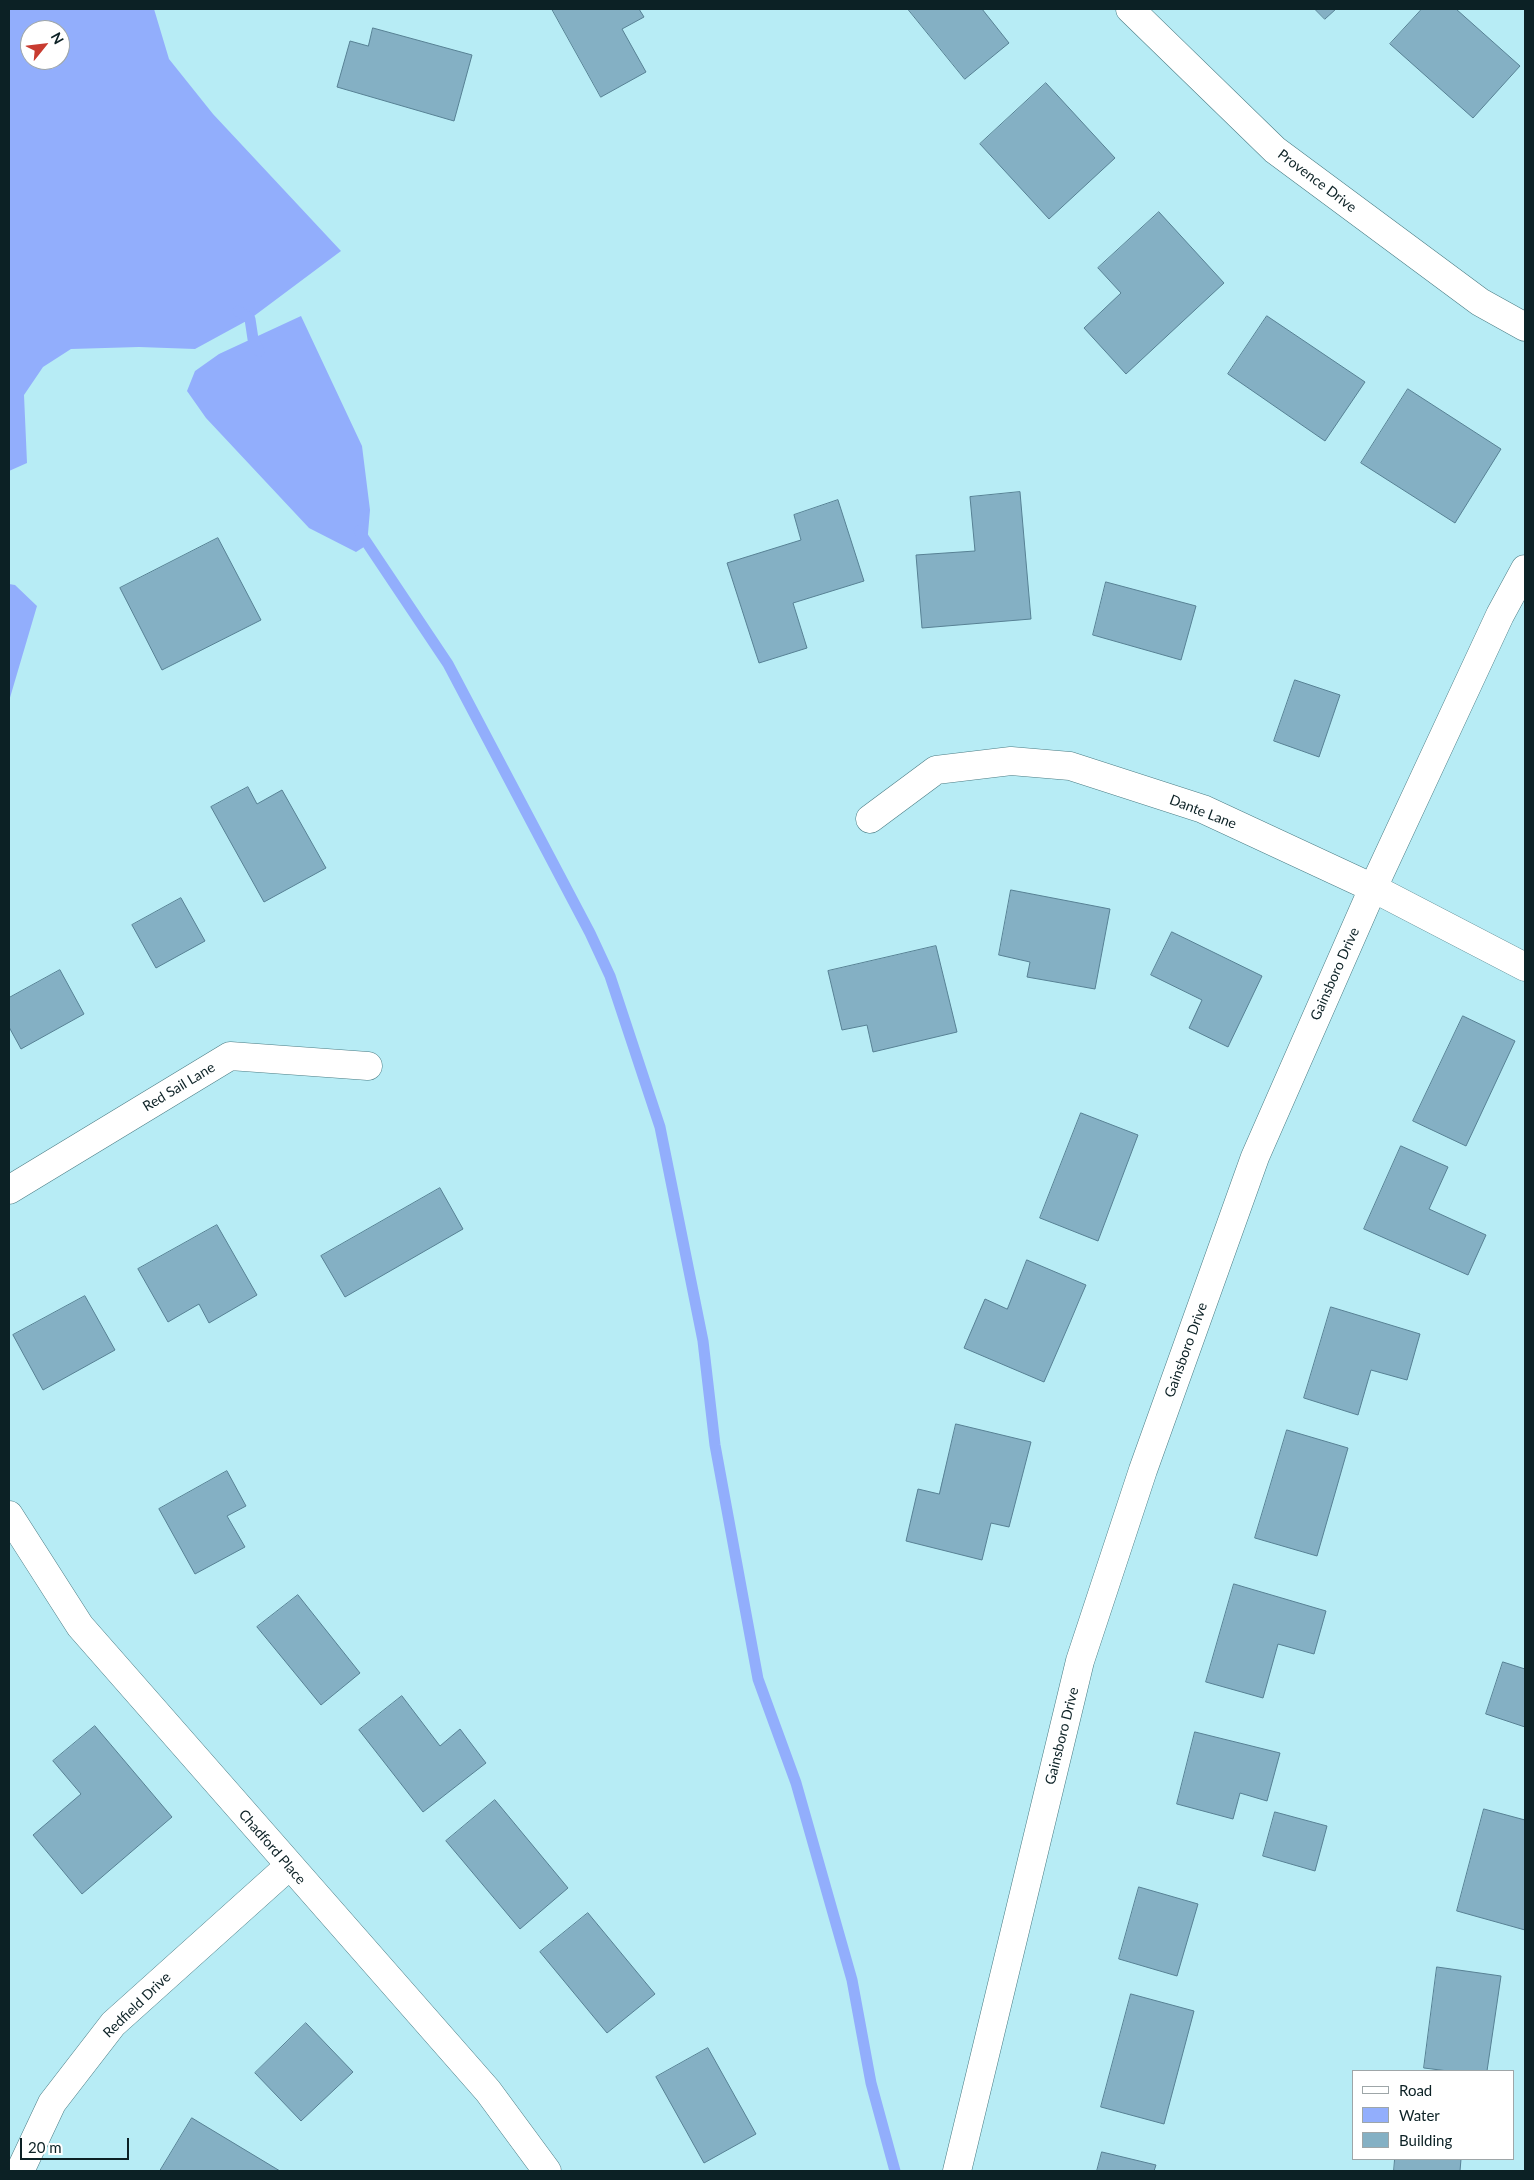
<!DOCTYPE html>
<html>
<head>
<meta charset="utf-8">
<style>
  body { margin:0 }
  #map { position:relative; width:1534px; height:2180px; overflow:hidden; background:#b7ecf5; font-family:Lato,sans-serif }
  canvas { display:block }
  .frame { position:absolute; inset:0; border:10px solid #0c2125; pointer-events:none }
  .legend { position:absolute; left:1352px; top:2070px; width:162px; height:90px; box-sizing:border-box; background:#fff; border:1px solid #9ea6a8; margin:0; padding:6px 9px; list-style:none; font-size:15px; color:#0c2125 }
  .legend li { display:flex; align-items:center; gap:10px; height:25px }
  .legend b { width:25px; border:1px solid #9ea6a8 }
  .north { position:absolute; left:20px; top:20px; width:50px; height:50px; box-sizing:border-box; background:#fff; border:1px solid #9ea6a8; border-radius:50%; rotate:61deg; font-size:14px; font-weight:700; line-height:20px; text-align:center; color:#0c2125 }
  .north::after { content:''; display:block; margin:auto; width:18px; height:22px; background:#c83b30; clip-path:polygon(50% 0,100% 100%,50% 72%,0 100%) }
  .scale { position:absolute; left:20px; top:2138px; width:109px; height:22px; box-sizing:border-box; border:2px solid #0c2125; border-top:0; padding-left:6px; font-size:15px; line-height:18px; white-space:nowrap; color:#0c2125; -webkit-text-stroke:4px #fff; paint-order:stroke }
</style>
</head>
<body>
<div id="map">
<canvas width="1534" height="2180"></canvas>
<div class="frame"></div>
<ul class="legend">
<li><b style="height:6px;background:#fff"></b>Road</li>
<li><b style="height:14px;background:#92aefc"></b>Water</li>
<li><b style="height:14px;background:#84b0c4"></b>Building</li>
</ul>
<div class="north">N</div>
<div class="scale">20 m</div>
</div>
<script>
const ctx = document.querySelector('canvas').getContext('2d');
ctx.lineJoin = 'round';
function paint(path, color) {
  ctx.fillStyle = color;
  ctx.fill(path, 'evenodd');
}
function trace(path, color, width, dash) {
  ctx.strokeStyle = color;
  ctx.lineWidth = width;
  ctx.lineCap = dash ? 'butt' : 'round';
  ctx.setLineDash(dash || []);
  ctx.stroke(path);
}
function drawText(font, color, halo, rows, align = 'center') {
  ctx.font = font + ' Lato,sans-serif';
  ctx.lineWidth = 4.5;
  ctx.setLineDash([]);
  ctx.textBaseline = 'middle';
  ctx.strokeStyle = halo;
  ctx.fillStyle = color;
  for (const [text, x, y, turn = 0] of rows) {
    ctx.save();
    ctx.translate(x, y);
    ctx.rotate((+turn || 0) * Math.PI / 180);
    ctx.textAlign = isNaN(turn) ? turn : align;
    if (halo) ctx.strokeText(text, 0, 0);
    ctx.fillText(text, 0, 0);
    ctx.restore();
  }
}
paint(new Path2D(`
  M9 9H154L169 59 213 114 341 251 250 319 195 349 139 347 71 349 43 367 24 395 27 463 9 471ZM30 30H60V60H30Z
  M301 316 362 446 370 510 367 545 356 552 309 528 206 418 187 391 195 371 219 354Z
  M9 584 15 585 37 606 9 701Z`), '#92aefc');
trace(new Path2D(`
  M238 311 250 319 253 339 259 351
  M359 531 448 664 590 933 610 976 660 1127 703 1341 715 1445 758 1679 796 1783 852 1980 871 2083 895 2171`), '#92aefc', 11);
const building = new Path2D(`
  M552 9H639L644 17 622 29 646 72 601 97Z
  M908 9H982L1009 43 965 79Z
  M1315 9H1336L1325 19Z
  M1422 9H1456L1520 66 1473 118 1390 44Z
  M373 28 472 55 454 121 337 87 350 41 368 46Z
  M1046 83 1115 158 1049 219 980 144Z
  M1159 212 1224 283 1126 374 1084 328 1121 293 1098 268Z
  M1267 316 1365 382 1325 441 1228 374Z
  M1408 389 1501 449 1455 523 1361 463Z
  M1020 492 1031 619 922 628 916 555 975 551 970 497Z
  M838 500 864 581 793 603 807 648 759 663 727 563 801 540 794 515Z
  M218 538 261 620 162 670 120 588Z
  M1106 582 1196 606 1181 660 1093 635Z
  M1295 680 1340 695 1319 757 1274 741Z
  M248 787 257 804 282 790 326 868 264 902 211 807Z
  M1011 890 1110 909 1095 989 1027 977 1030 962 999 955Z
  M181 898 205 941 156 968 132 925Z
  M1172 932 1262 976 1228 1047 1189 1028 1202 1000 1151 975Z
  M936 946 957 1032 873 1052 867 1025 842 1030 828 971Z
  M60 970 84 1014 21 1049 9 1027V998Z
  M1463 1016 1515 1041 1466 1146 1413 1121Z
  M1081 1113 1138 1135 1098 1241 1040 1218Z
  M1401 1146 1448 1167 1429 1209 1486 1235 1468 1275 1364 1229Z
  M440 1188 463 1229 345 1297 321 1256Z
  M217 1225 257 1295 209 1323 199 1304 168 1322 138 1269Z
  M1027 1260 1086 1285 1044 1382 964 1348 985 1299 1007 1309Z
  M85 1296 115 1350 43 1390 13 1335Z
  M1331 1307 1420 1334 1407 1380 1371 1370 1358 1415 1304 1398Z
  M956 1424 1031 1442 1009 1527 991 1523 982 1560 906 1541 918 1489 939 1494Z
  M1287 1430 1348 1448 1317 1556 1255 1538Z
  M227 1471 246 1506 227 1516 245 1547 195 1574 159 1509Z
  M1234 1584 1326 1611 1314 1654 1278 1644 1263 1698 1206 1682Z
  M298 1595 360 1673 321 1705 257 1627Z
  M1503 1662 1525 1669V1727L1486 1714Z
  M402 1696 440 1746 460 1729 486 1763 423 1812 359 1730Z
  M95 1726 172 1817 82 1894 33 1835 81 1794 53 1761Z
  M1195 1732 1280 1753 1267 1801 1240 1793 1233 1819 1177 1804Z
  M495 1800 568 1888 520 1929 446 1841Z
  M1484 1809 1525 1820V1930L1457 1911Z
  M1275 1812 1327 1826 1315 1871 1263 1856Z
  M1139 1887 1198 1904 1177 1976 1119 1959Z
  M588 1913 655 1994 607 2033 540 1952Z
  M1437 1967 1501 1976 1487 2071H1448L1424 2068Z
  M1131 1994 1194 2011 1164 2124 1101 2107Z
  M306 2023 353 2072 301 2121 255 2073Z
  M708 2048 756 2134 704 2163 656 2077Z
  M192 2118 280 2171H160Z
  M1102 2152 1156 2165 1154 2171H1097Z
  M1395 2159H1461L1460 2171H1394Z`);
paint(building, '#84b0c4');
trace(building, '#578194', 1);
const minor = new Path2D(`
  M1130 9 1275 150 1480 302 1525 327
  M870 819 936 770 1011 761 1070 766 1203 809 1373 888 1525 967
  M9 1190 230 1056 368 1066
  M9 1515 80 1626 488 2091 547 2171
  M20 2171 52 2103 113 2024 289 1866
  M957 2171 1080 1661 1143 1470 1255 1157 1373 888 1500 615 1525 569`);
trace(minor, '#4a7c84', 29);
trace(minor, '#fff', 28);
drawText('14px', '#0c2125', '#fff', [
  ["Provence Drive",1317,181,37],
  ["Dante Lane",1203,812,21],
  ["Gainsboro Drive",1335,974,-66],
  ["Red Sail Lane",179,1087,-31],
  ["Gainsboro Drive",1186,1350,-70],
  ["Gainsboro Drive",1062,1736,-76],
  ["Chadford Place",272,1847,49],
  ["Redfield Drive",137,2005,-44]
]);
</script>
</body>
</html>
